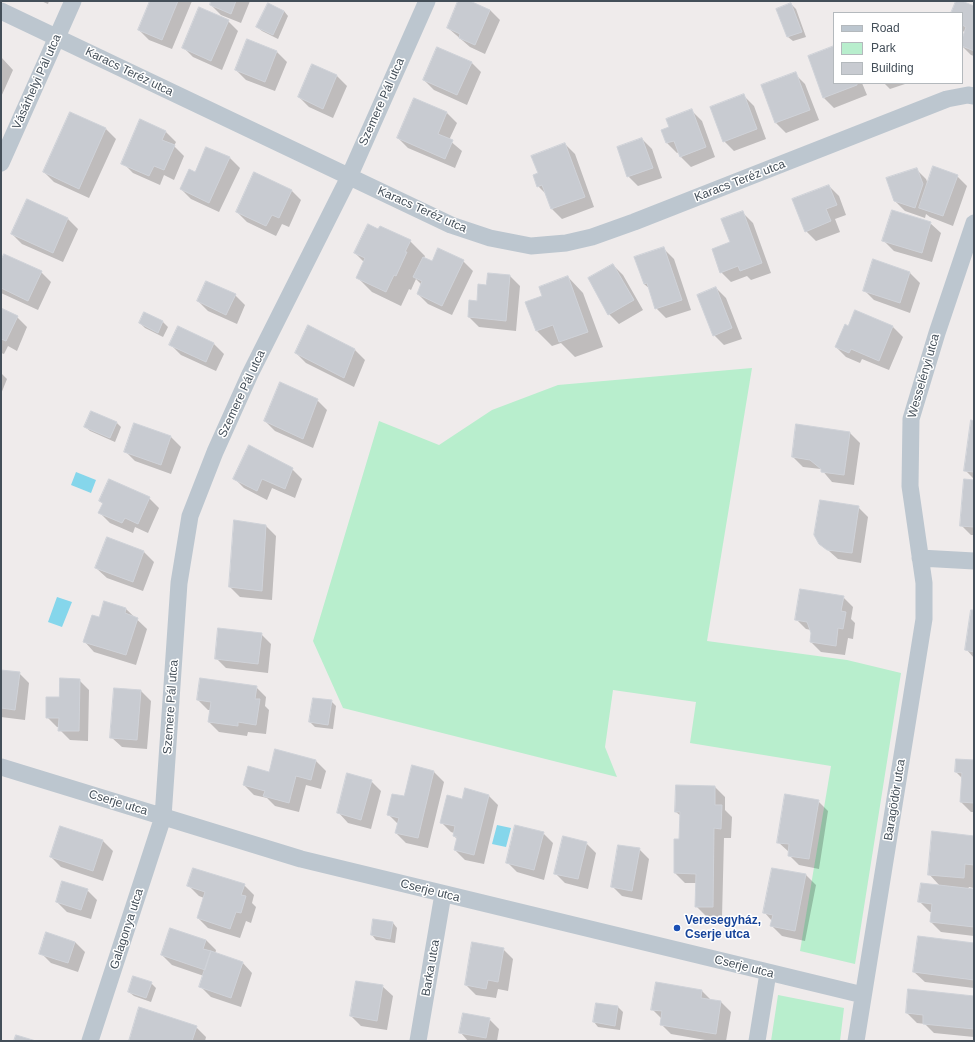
<!DOCTYPE html>
<html>
<head>
<meta charset="utf-8">
<style>
  body { margin:0 }
  #map { position:relative; width:975px; height:1042px; overflow:hidden; background:#efebeb; font-family:Helvetica,sans-serif }
  canvas { display:block }
  .frame { position:absolute; inset:0; border:2px solid #444f59; pointer-events:none }
  .legend { position:absolute; left:833px; top:12px; width:130px; height:72px; box-sizing:border-box; background:#fff; border:1px solid #b4b9bd; margin:0; padding:5px 7px; list-style:none; font-size:12px; color:#444f59 }
  .legend li { display:flex; align-items:center; gap:8px; height:20px }
  .legend b { width:20px; border:1px solid #b4b9bd }
</style>
</head>
<body>
<div id="map">
<canvas width="975" height="1042"></canvas>
<div class="frame"></div>
<ul class="legend">
<li><b style="height:5px;background:#bcc6cf"></b>Road</li>
<li><b style="height:11px;background:#b8eecd"></b>Park</li>
<li><b style="height:11px;background:#c8cbd1"></b>Building</li>
</ul>
</div>
<script>
const ctx = document.querySelector('canvas').getContext('2d');
ctx.lineJoin = 'round';
function paint(path, color) {
  ctx.fillStyle = color;
  ctx.fill(path, 'evenodd');
}
function trace(path, color, width, dash) {
  ctx.strokeStyle = color;
  ctx.lineWidth = width;
  ctx.lineCap = dash ? 'butt' : 'round';
  ctx.setLineDash(dash || []);
  ctx.stroke(path);
}
function drawText(font, color, halo, rows, align = 'center') {
  ctx.font = font + ' Helvetica,sans-serif';
  ctx.lineWidth = 3;
  ctx.setLineDash([]);
  ctx.textBaseline = 'middle';
  ctx.strokeStyle = halo;
  ctx.fillStyle = color;
  for (const [text, x, y, turn = 0] of rows) {
    ctx.save();
    ctx.translate(x, y);
    ctx.rotate((+turn || 0) * Math.PI / 180);
    ctx.textAlign = isNaN(turn) ? turn : align;
    if (halo) ctx.strokeText(text, 0, 0);
    ctx.fillText(text, 0, 0);
    ctx.restore();
  }
}
paint(new Path2D(`
  M752 368 707 641 847 660 901 673 855 964 800 951 831 766 690 743 696 702 613 690 605 747 617 777 343 708 313 641 379 421 439 445 492 410 558 385Z
  M778 995 844 1008 840 1041H771Z`), '#b8eecd');
paint(new Path2D(`
  M76 472 96 480 91 493 71 485Z
  M57 597 72 602 62 627 48 622Z
  M497 825 511 828 506 847 492 844Z`), '#85d6eb');
paint(new Path2D(`
  M41 1H49L48 4Z
  M151 1H192L172 49 149 40 139 30Z
  M212 1H250L241 23 221 15 211 5Z
  M459 1H468L490 10 500 20 485 54 470 47 448 28Z
  M957 1 974 7V56L971 55 962 46V42L965 32 962 31V13H952Z
  M791 4 796 9 806 37 793 41 788 37 778 9Z
  M284 11 288 16 278 39 262 31 257 27Z
  M228 21 238 31 222 70 193 57 183 47Z
  M834 47V83H862L867 95 834 108 824 98 809 57Z
  M277 52 287 62 275 91 246 80 236 70Z
  M1 57 13 70 1 97Z
  M471 62 481 72 467 105 434 90 424 80Z
  M313 66 337 76 347 86 333 118 309 107 299 97Z
  M795 74 805 84 819 120 786 133 776 123 763 86Z
  M884 83H908L890 89Z
  M744 96 754 106 766 139 734 151 724 141Z
  M692 111 702 121 715 157 691 167 681 157 679 152 677 153 667 143 663 131 670 128Z
  M447 113 457 123 449 140 462 151 455 168 408 148 398 138Z
  M141 121 166 132 176 142 174 146 184 156 174 180 164 175 160 185 133 173 123 163Z
  M106 129 116 139 89 198 54 182 44 172Z
  M642 139 652 149 662 178 638 186 628 176Z
  M565 144 575 154 594 207 562 219 552 209 547 195 538 186Z
  M207 148 230 158 240 168 219 212 191 199 181 189 195 173Z
  M916 169 926 179 928 184 957 176 967 186 953 226 930 217 926 214 925 218 905 211 895 201Z
  M829 186 839 196 846 215 835 219 840 232 816 241 806 231Z
  M291 190 301 200 289 227 282 224 276 236 247 222 237 212Z
  M743 213 753 223 771 273 751 280 747 276 731 282 721 272Z
  M68 219 78 229 63 262 22 244 12 234Z
  M930 223 941 233 932 262 894 251 884 241Z
  M379 230 410 241 425 256 424 258 433 262 463 261 473 271 452 315 428 304 418 294 422 285 416 279 411 290 409 289 401 306 372 292 357 277 364 262 355 253Z
  M663 248 674 259 691 310 666 318 656 308 650 289 644 284Z
  M874 261 910 273 920 283 910 313 874 300 864 290Z
  M1 263 41 272 51 282 38 310 1 293Z
  M613 265 623 275 643 310 619 324 609 314Z
  M510 276 520 286 516 331 479 327 469 317 487 286Z
  M568 277 583 293 603 347 575 357 561 343 552 346 537 331 526 303 544 297Z
  M716 288 726 298 742 339 724 345 714 335Z
  M235 295 245 305 237 324 208 311 198 301Z
  M1 309 17 317 27 327 17 351 8 346 4 354 1 353Z
  M855 311 893 327 903 337 889 370 862 359 860 363 846 357 836 347 849 327Z
  M145 313 163 322 168 327 163 337 145 328 140 323Z
  M309 327 355 350 365 360 354 387 306 363 296 353Z
  M179 328 214 344 224 354 216 371 181 355 171 345Z
  M1 373 7 379 1 394Z
  M317 400 327 410 313 448 275 431 265 421Z
  M116 422 121 427 115 442 90 431 85 427Z
  M974 422V479L965 470Z
  M135 424 171 437 181 447 171 474 135 461 125 451Z
  M850 433 860 443 854 485 832 482 821 469 803 467 793 457Z
  M292 469 302 479 295 498 272 488 267 500 244 488 234 478Z
  M974 481V535H971L961 525Z
  M149 498 159 508 148 533 135 527 133 533 110 523 100 513 103 504 100 501Z
  M858 507 868 517 861 563 838 559 820 543Z
  M235 521 266 526 276 536 272 600 240 597 230 587Z
  M144 552 154 562 143 591 107 578 96 568Z
  M843 597 853 607 851 619 855 623 853 639 848 638 845 655 821 652 811 642V630L806 629 796 619Z
  M126 609 147 629 136 665 94 652 84 641 99 618Z
  M974 611V658L967 650Z
  M261 634 271 644 268 673 226 668 216 658Z
  M1 671 19 673 29 683 25 720 1 717Z
  M79 680 89 690 88 741 70 740 60 730V727H57L47 717 60 698Z
  M256 687 266 697 265 706 269 710 266 734 248 732 247 736 219 732 209 722 211 710H208L198 700Z
  M141 691 151 701 147 749 122 747 111 737Z
  M331 701 336 706 333 729 315 727 310 722Z
  M316 761 326 771 321 789 306 785 299 812 275 806 267 798 254 795 244 785 270 773Z
  M974 761V812H971L961 802 963 779 956 772Z
  M412 767 434 772 444 782 428 848 406 843 396 833 398 824 388 814 405 798Z
  M371 781 381 791 371 829 348 823 338 812Z
  M715 787 725 797V810L732 817 731 838H724L722 917 706 916 696 906 697 883H685L675 873 680 840 681 816 676 812Z
  M488 795 498 805 484 864 465 860 455 850 458 840 454 836V833L451 832 441 822 462 800Z
  M818 801 828 811 819 869 799 865 789 855V852L778 842Z
  M543 833 553 843 544 880 517 872 507 862Z
  M974 837V888L969 887 968 889 974 890V936L941 932 931 922 932 912H930L920 902 940 886 929 874Z
  M103 841 113 851 103 881 61 867 51 857Z
  M586 843 596 853 588 889 565 883 555 873Z
  M639 849 649 859 642 900 622 896 612 886Z
  M773 869 806 875 816 885 805 941 782 936 772 926V921L765 913Z
  M244 885 254 895 252 903 256 907 251 923 246 921 240 938 208 928 198 918 204 898 199 896 189 886Z
  M87 890 97 900 91 919 67 912 57 902Z
  M393 923 397 928 395 943 376 940 372 935Z
  M206 940 216 950 215 954 242 962 252 973 241 1007 211 997 201 987 204 976 172 965 162 955Z
  M75 942 85 952 78 972 51 963 41 953Z
  M974 944V988L925 982 914 972Z
  M503 949 513 959 508 991 498 989 496 998 476 995 466 985Z
  M151 983 156 988 151 1002 134 996 129 992Z
  M382 986 393 996 387 1030 361 1026 351 1016Z
  M702 991 712 1001 721 1002 731 1012 726 1041H711L671 1034 661 1024 662 1019 652 1009Z
  M974 997V1037L934 1033 925 1024 917 1023 907 1013Z
  M597 1004 618 1007 623 1012 620 1030 598 1027 594 1022Z
  M489 1019 499 1029 497 1041H468L461 1033Z
  M196 1027 206 1037 205 1041H130Z`), '#0003');
const building = new Path2D(`
  M150 1H178L162 40 138 30Z
  M211 1H236L231 14 210 5Z
  M458 1H470L490 10 475 45 459 38 460 34 447 28Z
  M956 1H962L974 6V51L962 46V39L966 27 962 25V13H951Z
  M268 3 284 11 273 35 256 27Z
  M791 3 802 32 787 37 776 9Z
  M199 7 229 20 211 61 182 48Z
  M247 39 277 51 265 82 235 70Z
  M834 46V83H857V85L823 98 808 56Z
  M437 47 472 62 457 95 423 80Z
  M312 64 337 75 323 109 298 97Z
  M796 72 810 110 775 123 761 85Z
  M744 94 757 129 723 142 710 107Z
  M414 98 447 112 438 134 453 140 445 159 397 138Z
  M692 109 706 147 680 157 674 141 666 143 661 130 669 127 666 119Z
  M70 112 106 128 79 189 43 172Z
  M140 119 166 131 162 140 175 145 164 170 154 166 149 176 121 164Z
  M642 138 653 168 627 177 617 147Z
  M565 143 585 197 551 209 542 185 537 187 533 175 538 173 531 156Z
  M206 147 230 157 209 203 180 189 189 169 195 172Z
  M933 166 958 175 943 216 919 208Z
  M917 168 923 184 915 208 894 201 886 178Z
  M254 172 292 190 279 218 272 215 266 226 236 212Z
  M829 185 837 205 826 209 831 221 805 232 792 199Z
  M27 199 68 218 53 253 11 234Z
  M892 210 931 222 922 253 882 241Z
  M743 211 762 263 740 271 738 266 720 273 712 249 730 242 721 219Z
  M368 224 378 229 380 226 411 240 405 252H407L396 276 394 275 386 292 356 278 365 258 354 253Z
  M664 247 682 300 655 309 647 283 644 284 634 257Z
  M438 248 464 260 442 306 417 294 422 281 413 277 423 257 432 261Z
  M4 254 42 271 28 301 1 288V260Z
  M873 259 910 272 900 303 863 291Z
  M613 264 634 300 608 315 588 278Z
  M488 273 510 275 506 321 468 317 469 300 477 301 478 284 486 285Z
  M568 276 588 332 559 342 553 325 536 331 525 302 542 296 539 287Z
  M206 281 236 294 226 315 197 301Z
  M716 287 732 328 713 336 697 295Z
  M1 308 18 316 6 341 1 339Z
  M855 310 893 326 879 361 851 349 849 353 835 347 845 324 848 326Z
  M144 312 163 321 158 333 139 323Z
  M308 325 355 349 344 378 295 353Z
  M178 326 214 343 206 362 169 345Z
  M280 382 318 399 303 439 264 421Z
  M91 411 117 422 110 438 84 427Z
  M971 420 974 421V472L964 471Z
  M134 423 171 436 161 465 124 452Z
  M796 424 850 432 844 475 821 472V469L810 460 792 457Z
  M249 445 293 468 285 489 262 479 257 491 233 479Z
  M109 479 150 497 138 524 125 518 122 523 98 513 103 503 99 501Z
  M964 479 974 480V527L960 526Z
  M820 500 859 506 852 553 827 550 819 544 814 535Z
  M234 520 266 525 262 591 229 587Z
  M107 537 144 551 133 582 95 568Z
  M800 589 844 596 841 611 846 612 843 629 838 628 836 646 810 642 811 633 807 622 795 620Z
  M104 601 126 608 125 613 138 618 126 655 83 642 92 615 99 617Z
  M971 610H974V652L965 650Z
  M218 628 262 633 258 664 215 659Z
  M1 670 20 672 15 710 1 708Z
  M60 678 80 679 79 731H58L59 718H46V697H59Z
  M200 678 257 686 255 699H260L256 725 238 722V726L208 722 211 702 197 700Z
  M114 688 141 690 137 740 110 738Z
  M313 698 332 700 328 725 309 722Z
  M275 749 316 760 311 780 296 776 289 803 263 796 265 791 243 785 248 766 269 772Z
  M956 759 974 760V803L960 802 962 773 955 772Z
  M412 765 434 771 418 838 395 833 399 818 387 815 392 794 404 796Z
  M347 773 372 780 361 820 337 813Z
  M676 785 715 786V805H722L721 829 714 828 713 907H695L696 874 674 873V839H679L680 812H675Z
  M465 788 489 795 474 855 454 850 457 837 453 836 455 826 440 823 447 795 462 799Z
  M785 794 819 800 809 859 788 856 789 844 777 843Z
  M515 825 544 832 534 870 506 863Z
  M60 826 103 840 93 871 50 857Z
  M932 831 974 836V865L965 864 964 878 928 875Z
  M563 836 587 842 578 879 554 874Z
  M618 845 640 848 632 891 611 887Z
  M193 868 245 884 241 895 246 896 241 913 236 912 230 929 197 918 205 892 187 886Z
  M772 868 806 874 795 931 770 926 773 915 763 913Z
  M62 881 88 889 81 910 56 902Z
  M921 883 974 889V927L930 922 932 904 918 902Z
  M373 919 393 922 390 939 371 935Z
  M170 928 206 940 203 949 211 951 205 970 161 955Z
  M46 932 75 942 68 963 39 954Z
  M918 936 974 943V980L913 972Z
  M472 942 504 948 498 982 488 980 486 989 465 985Z
  M211 951 243 962 231 998 199 987Z
  M133 976 152 982 146 998 128 992Z
  M356 981 383 985 377 1021 350 1016Z
  M656 982 702 990 701 998 721 1001 716 1034 660 1025 662 1011 651 1010Z
  M908 989 974 996V1029L923 1024V1015L906 1013Z
  M596 1003 618 1006 615 1026 593 1022Z
  M139 1007 197 1026 192 1041H129Z
  M463 1013 490 1018 486 1038 459 1033Z
  M16 1035 36 1041H14Z`);
paint(building, '#c8cbd1');
trace(building, '#cfd2d8', 1);
trace(new Path2D(`
  M1 11 451 225 490 238 531 246 566 243 592 237 634 222 947 99 968 95 974 96
  M1 163 73 1
  M920 558 974 561
  M1 767 301 859 863 995
  M90 1041 163 817 179 583 190 516 215 452 250 374 349 177 427 1
  M418 1041 443 894
  M757 1041 768 973
  M856 1041 924 619V583L910 486 911 419 937 333 974 223`), '#bcc6cf', 17);
for (const [x, y, r, color] of [
  [677,928,4,"#1a4fb4"]
]) {
  const dot = new Path2D();
  dot.arc(x, y, r, 0, 2 * Math.PI);
  ctx.fillStyle = color;
  ctx.fill(dot);
  trace(dot, '#fff', 1.5);
}
drawText('12px', '#444f59', '#fff', [
  ["Karacs Teréz utca",129,72,26],
  ["Vásárhelyi Pál utca",37,82,-66],
  ["Szemere Pál utca",382,102,-66],
  ["Karacs Teréz utca",740,181,-21],
  ["Karacs Teréz utca",422,210,24],
  ["Wesselényi utca",924,376,-74],
  ["Szemere Pál utca",242,394,-65],
  ["Szemere Pál utca",171,707,-86],
  ["Baragödör utca",895,800,-81],
  ["Cserje utca",118,803,17],
  ["Cserje utca",430,891,14],
  ["Galagonya utca",127,929,-72],
  ["Cserje utca",744,967,14],
  ["Barka utca",431,968,-80]
]);
drawText('bold 12px', '#164399', '#fff', [
  ["Veresegyház,",685,921],
  ["Cserje utca",685,935]
], 'left');
</script>
</body>
</html>
